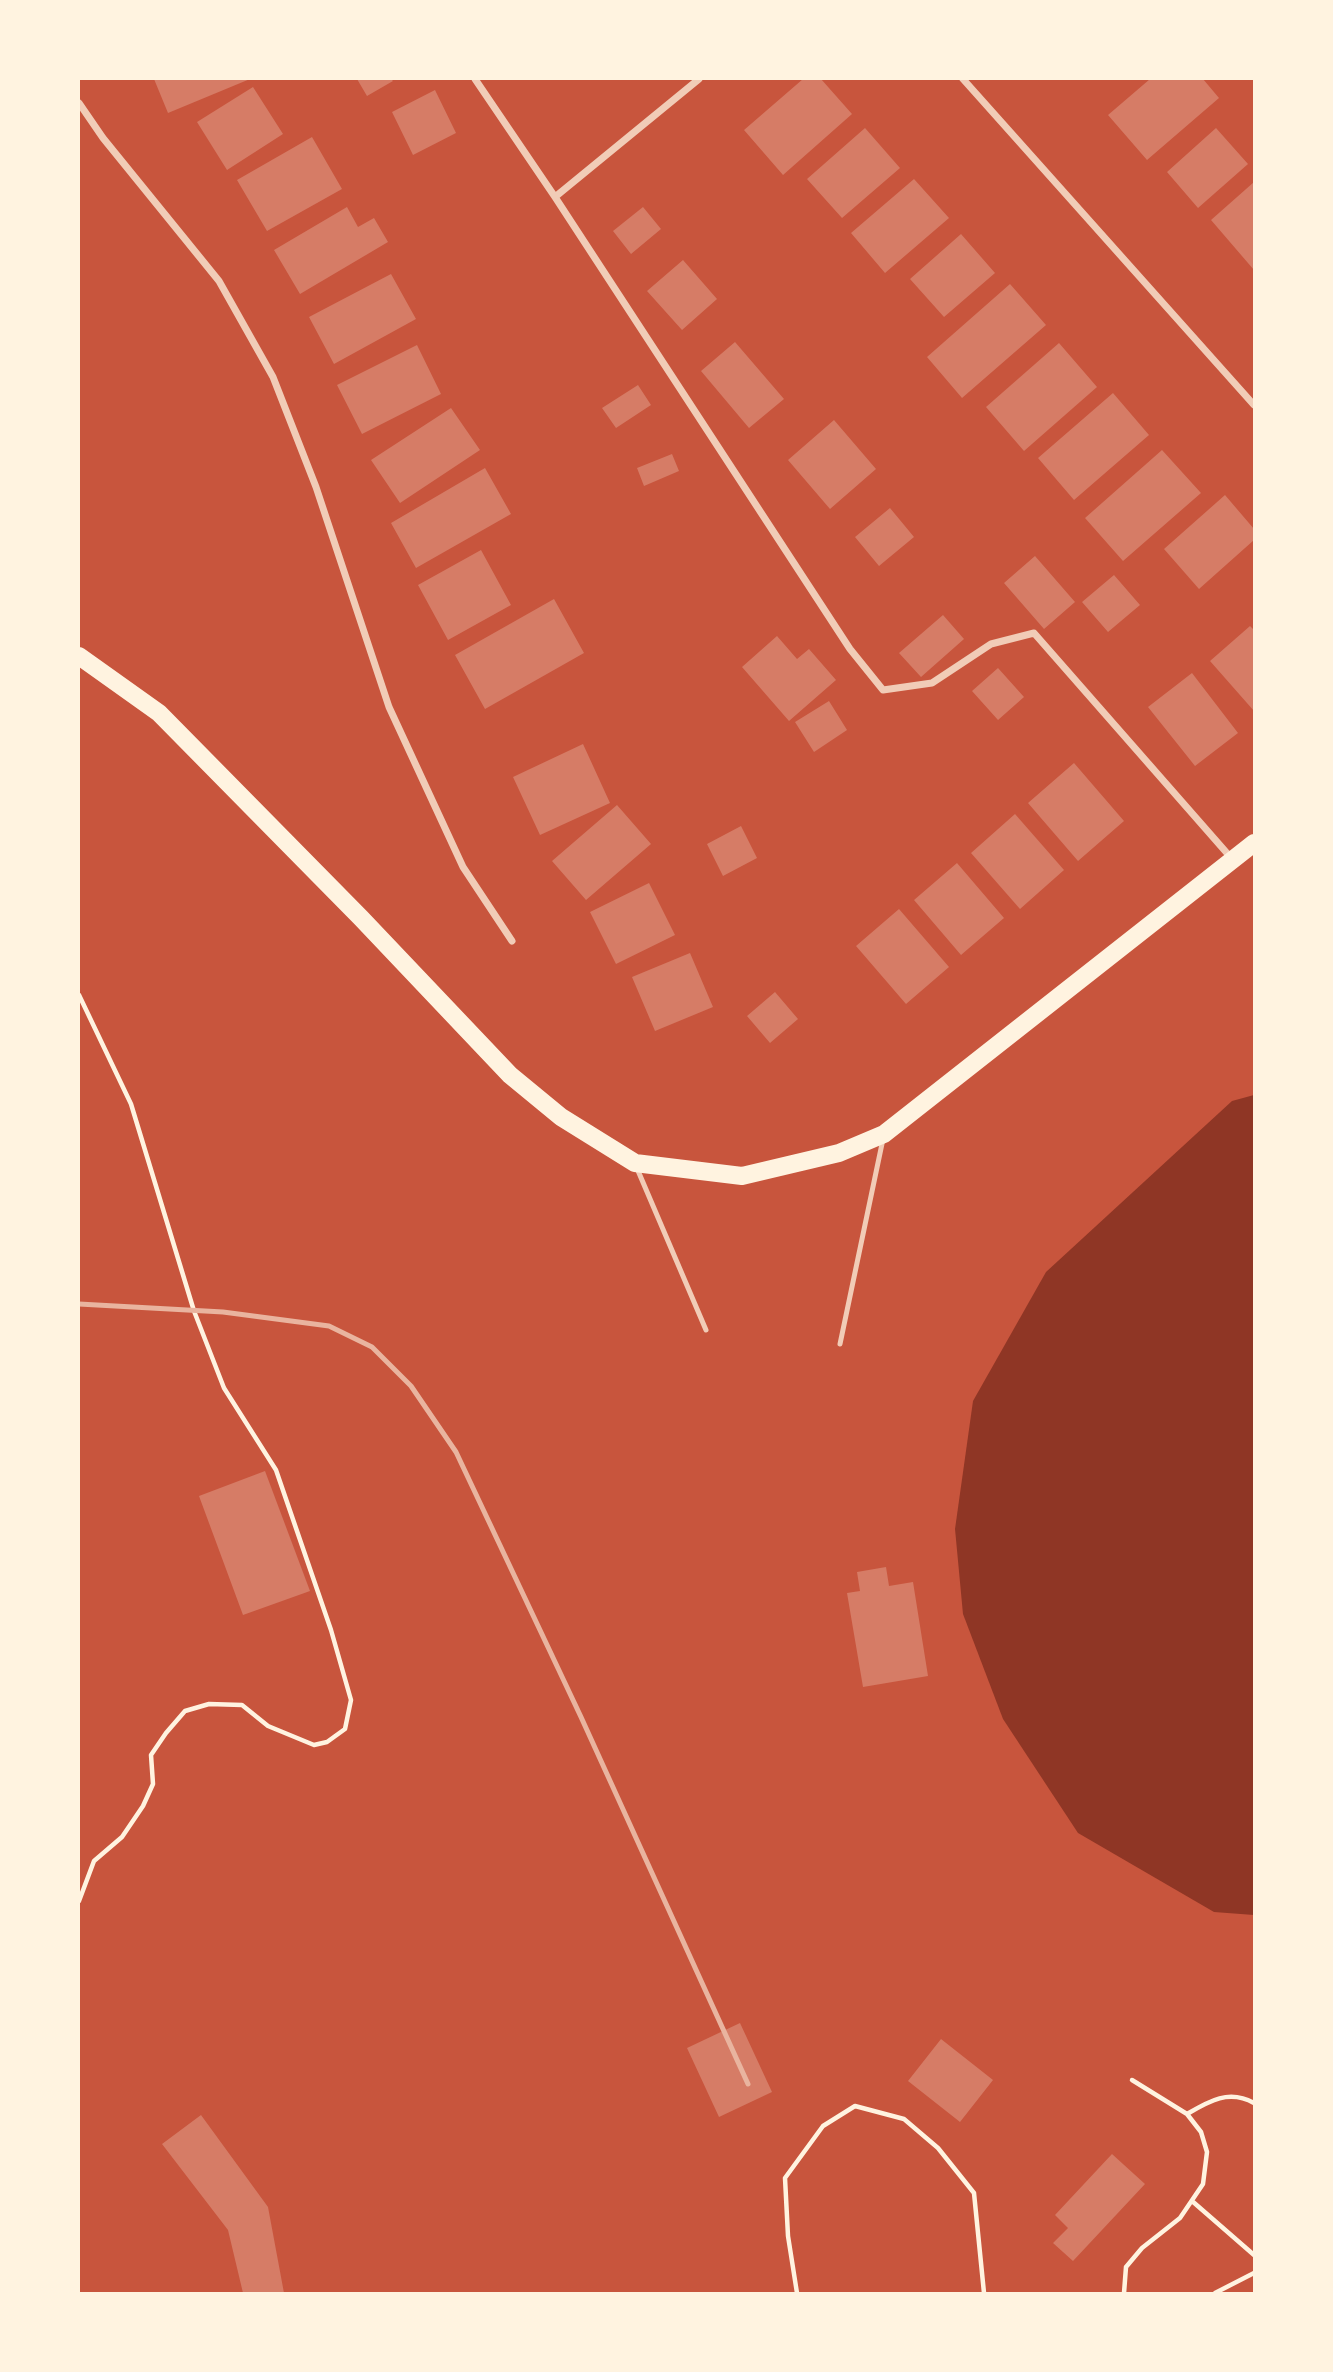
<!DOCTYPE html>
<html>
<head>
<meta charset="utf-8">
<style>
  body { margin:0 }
  #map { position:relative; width:1333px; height:2372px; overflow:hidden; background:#c8553d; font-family:"Open Sans",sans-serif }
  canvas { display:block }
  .frame { position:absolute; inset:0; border:80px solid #fff3e0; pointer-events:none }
</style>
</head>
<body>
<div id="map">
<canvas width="1333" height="2372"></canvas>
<div class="frame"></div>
</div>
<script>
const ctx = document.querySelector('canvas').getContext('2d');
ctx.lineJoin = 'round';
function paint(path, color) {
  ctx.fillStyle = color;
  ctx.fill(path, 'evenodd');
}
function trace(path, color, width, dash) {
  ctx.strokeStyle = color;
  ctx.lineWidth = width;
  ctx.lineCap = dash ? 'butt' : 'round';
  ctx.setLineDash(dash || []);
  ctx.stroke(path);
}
paint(new Path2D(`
  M1254 1095V1915L1214 1912 1078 1833 1003 1719 963 1614 955 1529 973 1401 1046 1272 1232 1101Z`), '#8f3625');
paint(new Path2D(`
  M154 79H250L168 113Z
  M357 79H391L393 81 367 96Z
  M803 79H821L852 114 783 175 744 130Z
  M1150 79H1203L1219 98 1147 160 1108 115Z
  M253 87 283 134 227 170 197 122Z
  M435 90 456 133 413 155 392 112Z
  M865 128 900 168 842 218 807 179Z
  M1216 128 1248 164 1198 208 1167 172Z
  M312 137 342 189 267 231 237 180Z
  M914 179 949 218 885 273 851 233Z
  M1254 182V270L1211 220Z
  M347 207 358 227 374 218 388 242 300 294 274 250Z
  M643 207 661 229 631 254 613 231Z
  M961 234 995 273 944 317 910 279Z
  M683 260 717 299 682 330 647 291Z
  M391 274 416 319 334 364 309 317Z
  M1010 284 1046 325 962 398 927 357Z
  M735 342 784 399 749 428 701 371Z
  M1059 343 1097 387 1024 451 986 407Z
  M417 345 441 394 362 434 337 385Z
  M638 385 651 405 616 428 602 408Z
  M1113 393 1149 435 1074 500 1038 458Z
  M451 408 480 450 400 503 371 460Z
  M834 420 876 469 830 509 788 460Z
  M1162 450 1201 493 1123 561 1085 518Z
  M672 454 679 471 644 486 637 468Z
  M485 468 511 514 416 568 391 523Z
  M1225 495 1254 529V540L1199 589 1164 549Z
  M890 508 914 537 879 566 855 537Z
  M481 550 511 605 448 640 418 585Z
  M1035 556 1075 602 1044 629 1004 583Z
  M1114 575 1140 605 1108 632 1082 602Z
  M554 599 584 653 485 709 455 655Z
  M943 615 964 639 921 677 899 653Z
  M1250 626 1254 630V711L1210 661Z
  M777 636 797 659 809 649 836 680 789 721 742 667Z
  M998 668 1024 697 998 720 972 691Z
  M1192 673 1238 733 1195 766 1148 707Z
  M829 701 847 730 814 752 795 722Z
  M583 744 610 803 540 835 513 777Z
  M1074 763 1124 821 1078 861 1028 803Z
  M617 805 651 844 586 900 552 861Z
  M1015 814 1064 870 1020 909 971 853Z
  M741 826 757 858 723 876 707 844Z
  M957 863 1004 918 961 955 914 900Z
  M649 883 675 935 616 964 590 912Z
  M899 909 949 967 906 1004 856 946Z
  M690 953 713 1007 655 1031 632 977Z
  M775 992 798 1019 770 1043 747 1016Z
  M265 1471 310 1591 243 1615 199 1496Z
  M886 1567 889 1586 913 1582 928 1676 863 1687 847 1593 860 1591 857 1572Z
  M740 2023 772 2092 719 2117 687 2048Z
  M941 2039 993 2080 960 2122 908 2081Z
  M201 2115 268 2207 284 2293H243L228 2230 162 2144Z
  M1112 2154 1145 2184 1073 2261 1053 2243 1068 2228 1055 2215Z`), '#d67c66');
trace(new Path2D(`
  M79 995 131 1104 194 1311 224 1388 276 1470 331 1630 351 1700 345 1729 327 1742 314 1745 268 1726 242 1705 209 1704 185 1711 166 1733 151 1755 153 1784 143 1806 122 1837 94 1861 79 1901
  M1132 2080 1187 2114C1209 2101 1229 2089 1254 2103
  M1192 2201 1254 2255
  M797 2293 788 2236 785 2178 823 2126 855 2106 904 2119 938 2148 974 2193 984 2293
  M1124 2293 1126 2267 1142 2248 1180 2218 1203 2184 1207 2152 1201 2132 1187 2114
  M1215 2293 1254 2273`), '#fff3e0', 4.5);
trace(new Path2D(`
  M636 1166 706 1330
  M840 1344 883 1139`), '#f1ccb7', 5);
trace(new Path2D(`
  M475 79 555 197 850 649 883 690 932 683 991 644 1034 633 1233 860
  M963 79 1254 405
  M79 103 103 138 219 281 273 377 316 487 389 707 463 867 512 941
  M555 197 699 79`), '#f1ccb7', 7);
trace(new Path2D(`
  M79 656 159 713 361 918 510 1075 561 1117 635 1163 742 1176 839 1153 884 1134 1254 843`), '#fff3e0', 18);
trace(new Path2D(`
  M79 1304 223 1312 329 1326 372 1347 411 1386 456 1452 581 1717 748 2084`), '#e9b49f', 5);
</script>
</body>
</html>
